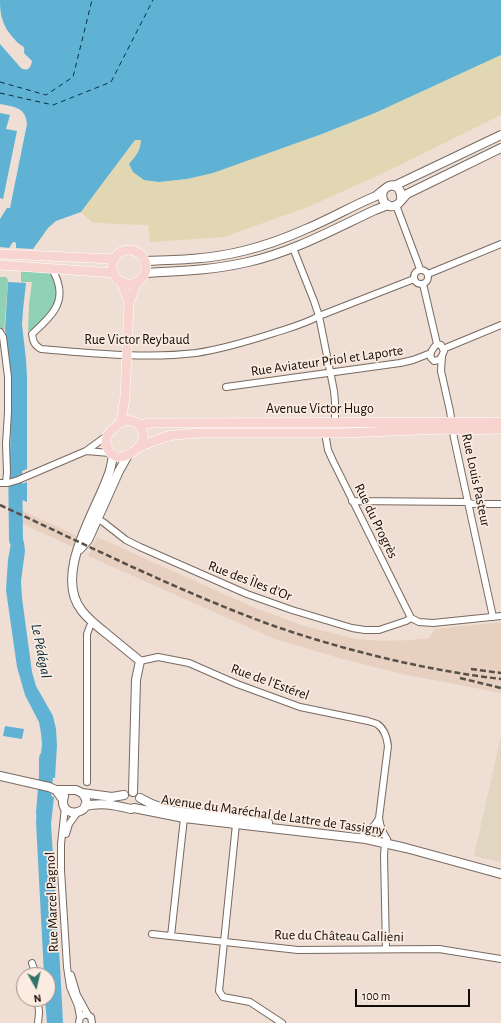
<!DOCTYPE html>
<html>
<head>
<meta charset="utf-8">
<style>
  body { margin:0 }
  #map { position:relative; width:501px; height:1023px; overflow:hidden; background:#eeded3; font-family:"Alegreya Sans",sans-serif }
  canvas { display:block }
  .north { position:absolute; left:16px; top:967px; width:40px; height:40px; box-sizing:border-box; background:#fbebe0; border:1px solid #9d928a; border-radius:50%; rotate:172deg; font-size:11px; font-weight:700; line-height:16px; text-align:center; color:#110c08 }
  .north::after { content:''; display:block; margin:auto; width:14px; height:18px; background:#307467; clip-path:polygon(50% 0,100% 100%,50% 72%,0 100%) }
  .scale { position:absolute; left:355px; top:989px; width:115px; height:18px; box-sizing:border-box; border:2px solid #110c08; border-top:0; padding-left:5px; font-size:12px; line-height:14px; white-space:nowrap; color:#110c08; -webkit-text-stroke:3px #fbebe0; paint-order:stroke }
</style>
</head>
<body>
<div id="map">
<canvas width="501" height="1023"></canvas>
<div class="north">N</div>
<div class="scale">100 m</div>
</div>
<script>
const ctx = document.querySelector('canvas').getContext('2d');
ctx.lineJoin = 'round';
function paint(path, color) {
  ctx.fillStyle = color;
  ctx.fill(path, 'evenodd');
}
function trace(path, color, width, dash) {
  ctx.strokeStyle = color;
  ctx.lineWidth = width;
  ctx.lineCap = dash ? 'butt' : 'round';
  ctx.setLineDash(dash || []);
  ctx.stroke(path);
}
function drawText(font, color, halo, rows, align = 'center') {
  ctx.font = font + ' "Alegreya Sans",sans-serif';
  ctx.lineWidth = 3.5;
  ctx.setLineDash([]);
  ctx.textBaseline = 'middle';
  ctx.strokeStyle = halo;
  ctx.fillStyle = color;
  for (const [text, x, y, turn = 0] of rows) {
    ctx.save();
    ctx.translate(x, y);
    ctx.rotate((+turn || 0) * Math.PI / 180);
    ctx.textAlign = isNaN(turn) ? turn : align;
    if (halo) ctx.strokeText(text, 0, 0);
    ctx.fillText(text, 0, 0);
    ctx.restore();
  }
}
paint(new Path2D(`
  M501 736V862L474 856Z`), '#e0d6c1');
paint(new Path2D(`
  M21 510 77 536 73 547 21 523Z
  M97 537 253 607 304 626 356 639 384 641 412 640 429 638 435 629 501 622V693L402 674 339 658 275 639 88 556Z`), '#e7d0c0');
paint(new Path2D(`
  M21 270 48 272 53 277 56 288V300L53 310 35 328 28 331 29 305 32 282H21Z
  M0 277H6L8 280 4 331 0 330Z`), '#90d0b4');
paint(new Path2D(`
  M501 55V115L394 168 308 207 224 237 150 242 148 225 115 224 92 222 81 212 135 140H141V146L136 156 159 182 187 179 213 173 322 134 375 113Z`), '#e1d8b3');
paint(new Path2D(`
  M0 0H501V55L375 113 322 134 213 173 187 179 159 182 144 180 133 172 129 164C135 157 141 150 141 140H135L81 212 56 221 48 228 33 249 16 248V244L15 242H13L9 248 0 247V219L7 208H10L27 124C26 107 14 107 0 104V44L21 68C27 72 31 68 32 61L24 53C25 45 23 47 18 43 16 41 7 31 6 28 1 18 0 11 0 0Z
  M0 113 10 115 6 129 17 131 3 199 0 198Z
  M8 282 26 283 23 310 22 325 26 359 27 377V469L10 476 11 376 5 329Z
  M27 482V502L20 499 21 510 11 506 10 489Z
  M11 519 21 523 20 532 24 542 25 551 21 581 22 598 32 672 36 686 53 716 56 729 57 745 55 778 39 774 42 744 41 733 39 722 25 695 17 667 6 590 8 560 12 537Z
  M5 726 24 729 22 739 3 736Z
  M38 793 54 797 51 824 60 965 63 1023H47L45 999H48V975H44L36 822Z`), '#60b2d4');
trace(new Path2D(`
  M15 455 16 540
  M43 813 46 776V758`), '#60b2d4', 14);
trace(new Path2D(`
  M0 82 46 95 73 77 92 0
  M0 93 53 105 111 82 153 0`), '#08303e', 1, [5, 4]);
const street = new Path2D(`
  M396 205 420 269
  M293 248 314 301 319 316 334 391 335 402V422
  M52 269C54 273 57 278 58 283 65 306 47 320 32 334 33 341 34 345 41 349 92 353 145 359 196 353 223 349 249 341 274 333 289 328 305 324 319 316L414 279
  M414 277a7 7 0 1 1 14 0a7 7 0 1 1-14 0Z
  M428 274 501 244
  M423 284 437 344
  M0 332 3 337 8 377V412L6 444 7 472 6 483
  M443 349 501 325
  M442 356 439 360 434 361 431 358C429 353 433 348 437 344L441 345 444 351 442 356 441 371 450 411 454 438 493 617
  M226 387 400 363 413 360 431 353
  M325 433 328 450 333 461 411 618
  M86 451 110 453
  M0 483H8L18 480 86 451 108 435
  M352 501 466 502 473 504H501
  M94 517 103 522 126 540 140 547 247 594 292 610 352 628 365 630H379L406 621 411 618
  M411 618 419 622 433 623 501 616
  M140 661 158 657 189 663 237 684 300 707 368 721C371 722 375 723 377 724 385 729 387 738 388 746L379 818C380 826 382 832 387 839
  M87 782V634L90 626 93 623
  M65 807 61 844V870L67 967 70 987 78 1006 80 1017
  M236 824 219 991 223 997 250 1002 282 1023
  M66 834 69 824 77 813
  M363 835C371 830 375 826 379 818
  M385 843 384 855 386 949
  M152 934 298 950 439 949 501 959
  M171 936 184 818
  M32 963 36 975
  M71 975 77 995 88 1015
  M38 999 39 1013 38 1023
  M79 1023 80 1017 86 1014 91 1017 92 1023`);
const secondary = new Path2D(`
  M394 186 501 135
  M383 191C380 201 388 211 398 204 401 201 404 197 407 194L501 148
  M145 261C178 260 211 259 243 251 264 246 286 238 306 229 330 219 352 206 376 196 380 193 385 188 389 186 398 183 402 192 401 200
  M145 273C180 271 214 270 248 262 293 252 334 229 375 210L388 205
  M113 455C112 462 111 469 108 476 95 513 53 575 82 611 89 620 98 627 107 634 118 643 129 652 140 661L136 680 133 792
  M80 549 88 540 119 471 128 455
  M0 776 49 787 56 790 63 800
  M56 790H76L82 793 112 797 124 795
  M64 796C56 822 100 814 82 793
  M140 798C155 807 173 812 190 813 197 814 205 813 212 814 231 816 249 819 268 823
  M85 806C102 802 114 805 131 809L134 808 184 818 366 839 406 848 501 874`);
const primary = new Path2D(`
  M112 267a17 17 0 1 1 34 0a17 17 0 1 1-34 0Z
  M0 254 114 259
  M0 265 114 273
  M121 281 129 303
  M123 421C126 421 129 420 132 421 142 423 147 438 140 446 138 448 135 450 133 452 128 455 125 457 119 457 109 456 104 445 107 436 110 431 118 424 123 421Z
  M121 423 125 397 129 303 137 282
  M139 425 151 423 501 422
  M141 446 165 437 174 435 200 433H345L444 429 463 430 501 429`);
trace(street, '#786a61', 8);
trace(secondary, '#786a61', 10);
trace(primary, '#fff', 10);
trace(street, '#fff', 6);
trace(secondary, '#fff', 8);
trace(primary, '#f8d4d0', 9);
trace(new Path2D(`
  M0 505C91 547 180 592 274 626 347 651 425 670 501 679
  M471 669 501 673
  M460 678 501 688`), '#574f49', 2.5, [6, 3]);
drawText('14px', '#110c08', '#fbebe0', [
  ["Rue Victor Reybaud",137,340],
  ["Rue Aviateur Priol et Laporte",327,361,-8],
  ["Avenue Victor Hugo",320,409],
  ["Rue Louis Pasteur",476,480,78],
  ["Rue du Progrès",376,521,64],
  ["Rue des Îles d'Or",250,581,21],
  ["Rue de l'Estérel",270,682,20],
  ["Avenue du Maréchal de Lattre de Tassigny",273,815,8],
  ["Rue Marcel Pagnol",52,902,-92],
  ["Rue du Château Gallieni",339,936,1]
]);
drawText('italic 15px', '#08303e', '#fbebe0', [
  ["Le Pédégal",41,651,79]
]);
</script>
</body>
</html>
